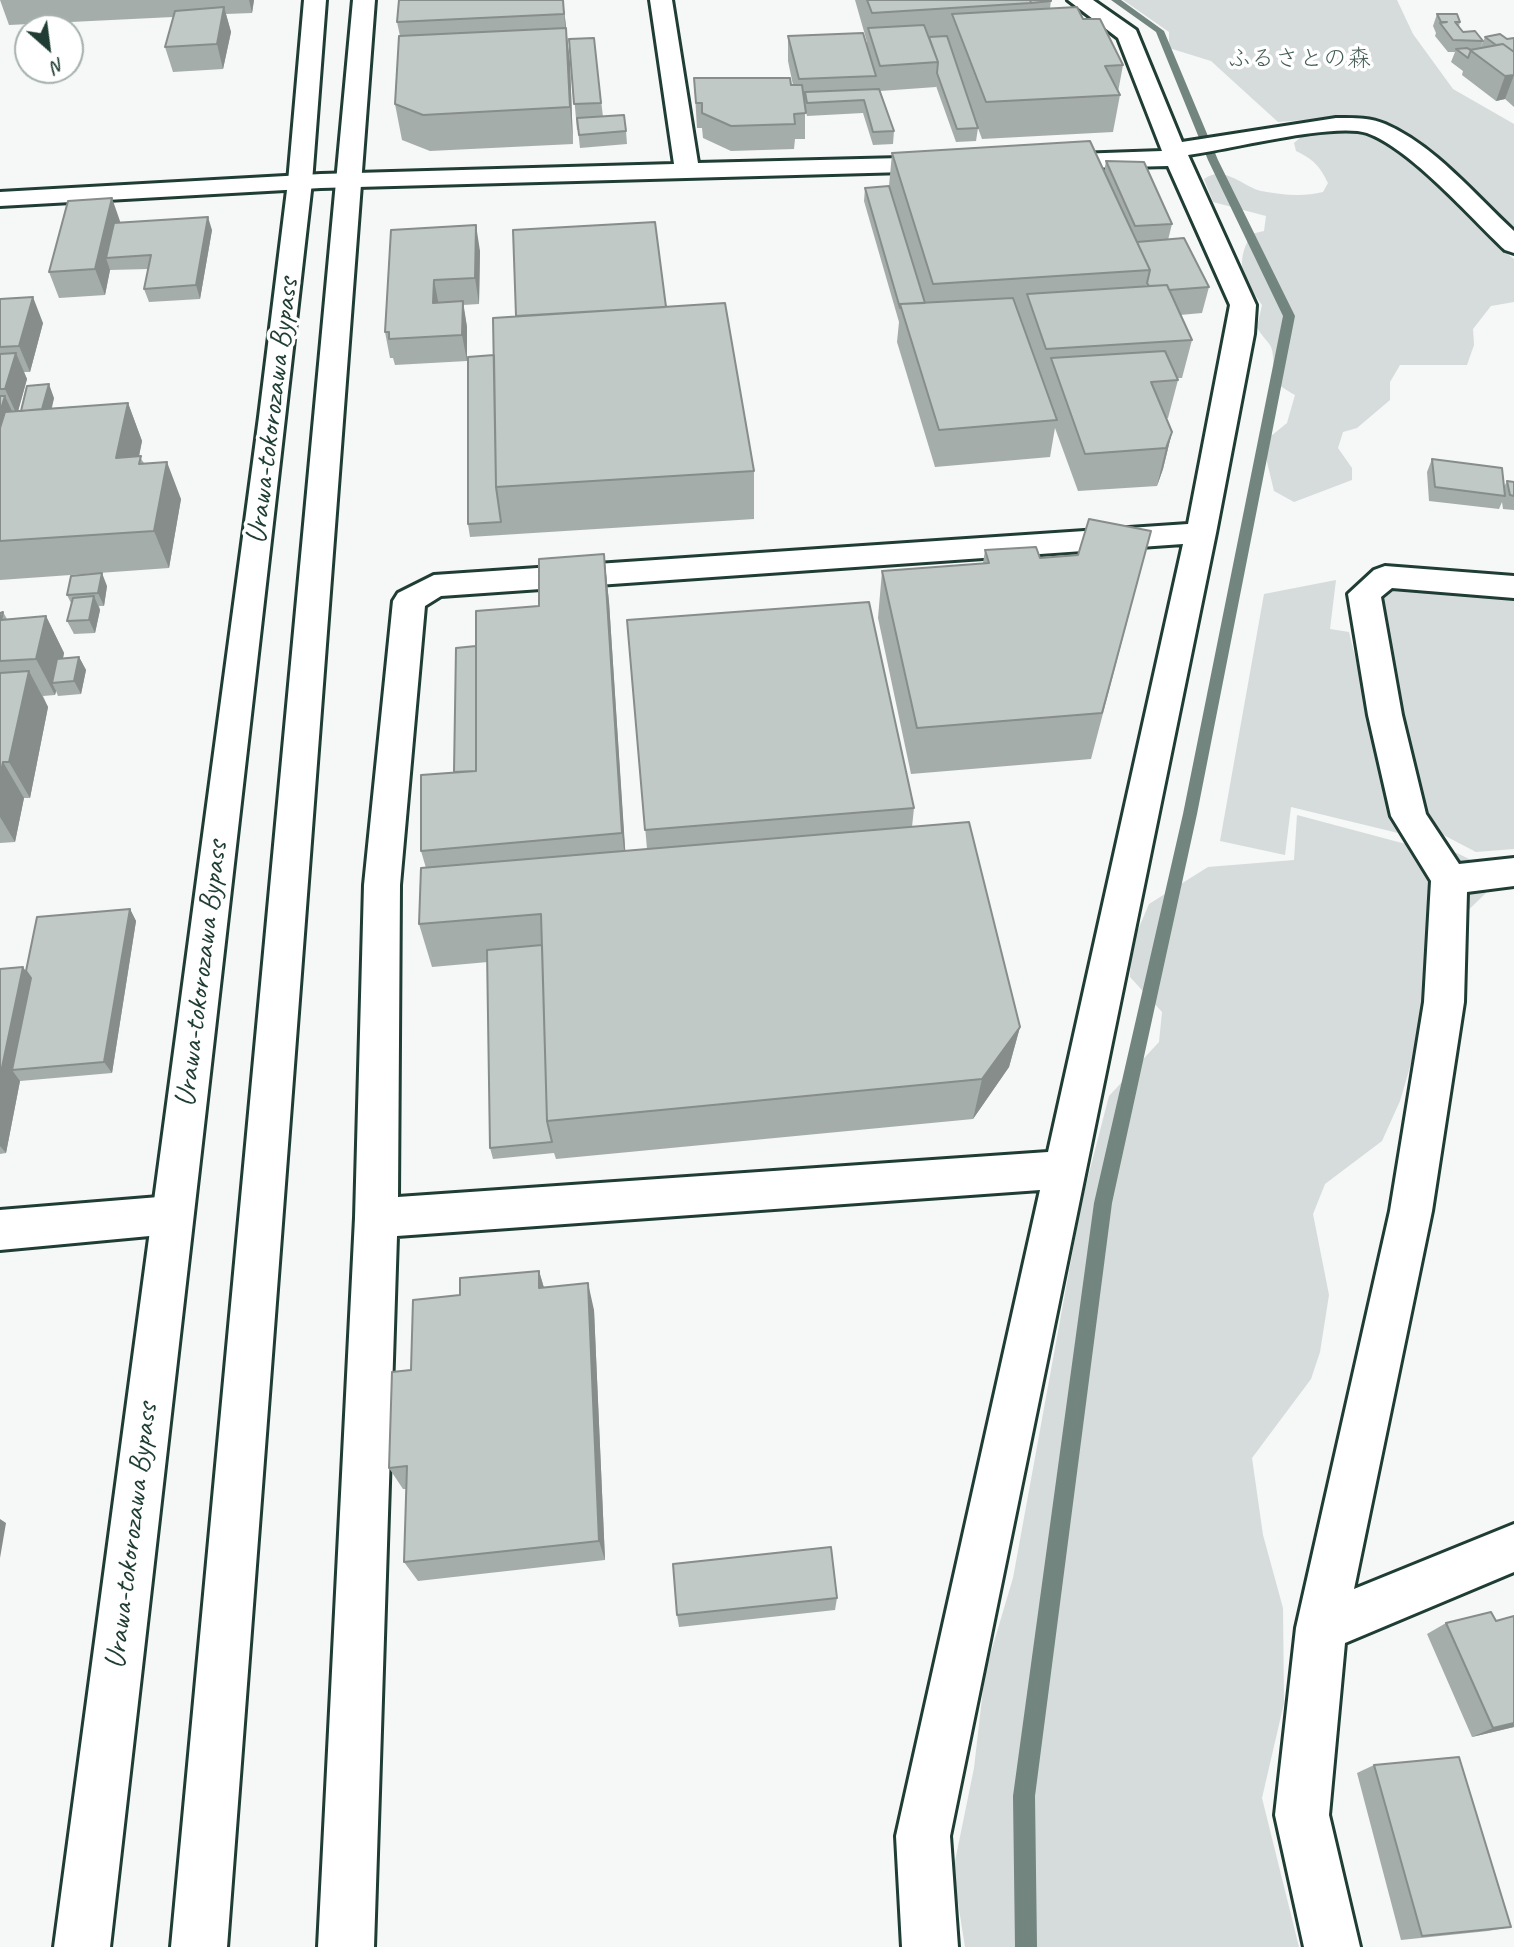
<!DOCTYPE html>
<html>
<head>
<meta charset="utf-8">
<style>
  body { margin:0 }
  #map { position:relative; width:1514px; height:1947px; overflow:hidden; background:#f6f7f7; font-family:Caveat,sans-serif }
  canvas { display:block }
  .north { position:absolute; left:14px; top:14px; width:70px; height:70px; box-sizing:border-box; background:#fff; border:2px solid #a5b1ae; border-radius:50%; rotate:152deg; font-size:19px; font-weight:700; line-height:28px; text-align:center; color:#1f3d34 }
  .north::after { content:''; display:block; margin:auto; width:24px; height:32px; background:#1f3d34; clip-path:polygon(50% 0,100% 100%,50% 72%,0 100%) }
</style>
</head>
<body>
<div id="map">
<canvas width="1514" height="1947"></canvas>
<div class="north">N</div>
</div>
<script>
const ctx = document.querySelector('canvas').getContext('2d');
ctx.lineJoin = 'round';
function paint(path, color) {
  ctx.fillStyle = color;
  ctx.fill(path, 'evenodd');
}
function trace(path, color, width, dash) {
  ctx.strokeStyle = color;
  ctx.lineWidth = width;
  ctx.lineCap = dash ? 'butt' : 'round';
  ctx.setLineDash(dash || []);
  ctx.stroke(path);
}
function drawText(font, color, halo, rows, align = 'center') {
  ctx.font = font + ' Caveat,"Klee One",sans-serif';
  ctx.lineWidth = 7;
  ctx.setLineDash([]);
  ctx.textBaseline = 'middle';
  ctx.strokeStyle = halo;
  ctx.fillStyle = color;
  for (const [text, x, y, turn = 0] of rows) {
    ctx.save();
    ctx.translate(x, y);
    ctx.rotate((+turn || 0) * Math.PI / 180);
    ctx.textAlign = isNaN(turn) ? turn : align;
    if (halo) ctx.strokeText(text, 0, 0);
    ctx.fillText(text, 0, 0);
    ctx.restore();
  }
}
paint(new Path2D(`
  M1123 0H1397L1413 34 1453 89 1514 124V228L1398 128 1363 116 1278 122 1211 61 1169 48V32Z
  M1354 130C1419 149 1461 218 1514 259V302L1491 306 1473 329 1474 345 1467 365H1400L1390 382V400L1357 428 1343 432 1338 448 1352 468V480L1294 502 1274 491 1267 462 1266 440 1287 423 1295 395C1261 375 1278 379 1272 350 1271 343 1260 335 1257 327L1262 305C1243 278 1234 266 1251 234L1264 231 1266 216 1213 202 1204 179C1224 164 1243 187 1261 191 1281 195 1304 197 1323 192L1328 183C1320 166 1313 159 1296 151L1294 143 1303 135Z
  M1336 580 1330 629 1349 632 1398 833 1291 807 1285 855 1220 841 1264 594Z
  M1390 588 1514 595V849L1476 852 1432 829 1404 747 1380 597Z
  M1297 815 1402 843 1457 853 1481 865 1486 893 1427 950 1424 1019 1400 1101 1382 1141 1325 1184 1313 1214 1329 1295 1320 1352 1311 1379 1252 1458 1263 1535 1283 1608 1284 1703 1262 1798 1299 1947H965L953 1871 974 1768 985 1672 1013 1578 1082 1200 1109 1096 1159 1042 1162 1012 1130 977 1131 946 1149 904 1208 867 1294 860Z`), '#d6dcdb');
paint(new Path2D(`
  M1111 0H1121L1164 31 1218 160 1295 316 1197 814 1112 1203 1035 1796 1037 1947H1015L1013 1796 1094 1203 1183 814 1283 316 1208 160 1156 32Z`), '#72857f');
const minor = new Path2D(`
  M650 0H672L698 163 942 157 951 159 954 164 951 169 942 171 321 188 0 206V192L321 174 674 164Z
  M1068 0H1093L1136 30 1182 142 1336 118C1352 118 1369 117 1385 124 1434 145 1475 195 1514 231V253L1505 250C1471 218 1411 149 1367 133 1334 122 1227 150 1188 155L1256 305 1254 334 1216 533 950 1836 958 1947H902L896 1836 1040 1190 397 1236 374 1947H318L355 1218 364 885 393 601 398 593 434 575 1188 524 1230 305 1168 166 1048 169 1039 167 1036 162 1039 157 1048 155 1162 151 1118 38ZM1183 544 1048 1152 398 1197 400 885 425 606 441 596Z
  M1385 566 1514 576V598L1392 588 1381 597 1402 715 1426 814 1459 864 1514 858V886L1467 892 1464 1002 1432 1211 1354 1589 1514 1524V1572L1345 1643 1329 1815 1360 1947H1304L1275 1815 1296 1628 1390 1211 1424 1002 1431 881 1391 816 1368 715 1348 594 1374 570Z
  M171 1196 186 1201 192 1215 186 1229 171 1234 0 1250V1210Z`);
const highway = new Path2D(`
  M304 0H326L312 182 110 1947H54L259 417 288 182Z
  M353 0H375L227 1947H171Z`);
trace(minor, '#1f3d34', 6);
trace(highway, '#1f3d34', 6);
paint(minor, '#fff');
paint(highway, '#fff');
paint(new Path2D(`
  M0 0H254L252 13 226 14 231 32 223 69 173 72 165 47 173 17 9 25Z
  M563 0 570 63 573 144 430 151 402 140 395 104 400 36 397 22Z
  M855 0H1051L1050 9 1083 19 1123 65 1118 92 1120 95 1113 132 982 139 975 120 978 128 976 141 956 142 936 86V87L880 91 894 131 893 144 873 145 863 113 807 116 805 107V139H795L794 149 731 151 703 138 702 128H697L694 78 793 85 788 61V36L867 47V42Z
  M1437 14 1460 22 1459 26 1463 32 1483 41 1480 49 1485 37 1507 39 1514 38V107L1505 99 1496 101 1462 75 1463 71 1451 62 1455 52H1448L1435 36 1436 33 1433 26Z
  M594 38 603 117 626 131 627 144 580 148 578 130H577L569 39Z
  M892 153 1104 172 1106 161 1172 224 1168 240 1209 287 1202 313 1180 315 1192 340 1182 378H1177L1178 380 1168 418H1166L1172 432 1163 469 1157 486 1078 491 1055 428 1050 457 935 467 897 342 899 322 864 201 865 188 889 186Z
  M121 222 212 230 200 299 149 302 144 289 148 269 110 270 105 295 59 298 49 272Z
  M391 230 480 251 479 304 463 305 467 327V361L395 365 393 358H390L385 332Z
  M0 299 43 323 30 372H24L27 379 18 411 54 398 52 408 128 403 142 441 139 456 144 463 181 499 169 568 0 580Z
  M666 307 754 471V519L470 537 468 524 494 355 516 316Z
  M1432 459 1504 487 1507 481 1514 482V510L1503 509 1502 502 1499 509 1429 501 1427 472Z
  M1151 531 1091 759 911 774 878 618 882 571 983 563 985 550 1040 558 1078 555Z
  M604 554 609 602 625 851 647 849 627 620 914 808 912 827 1020 1027 1009 1067 973 1119 556 1159 554 1153 493 1159 490 1148 488 962 432 967 419 924 426 868 421 851 454 772 476 646 539 606Z
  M107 586 104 606H99L100 610 95 633 74 634 67 621 71 603 67 595Z
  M3 612 7 619 46 616 64 653 63 658 79 657 86 670 81 694 58 696 56 691 55 695 43 696 48 707 30 798H24L15 842 0 843V613Z
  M130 909 136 921 112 1073 20 1081 6 1153 0 1154V969L26 971Z
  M539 1271 544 1288 594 1310 605 1560 418 1581 404 1562 406 1489H403L389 1468 411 1370 460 1295Z
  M837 1598 835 1610 679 1627 677 1615Z
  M1496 1621 1514 1727 1472 1737 1427 1634 1446 1623Z
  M1374 1765 1511 1927 1488 1931 1401 1940 1357 1773Z`), '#a5adaa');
paint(new Path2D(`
  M249 0H254L252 13Z
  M563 0 570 63 573 144 570 107 567 50Z
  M224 7 231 32 223 69 217 44Z
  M1514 75 1505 99 1496 101 1505 76Z
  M112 198 121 224 106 258 110 270 105 295 95 269Z
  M208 217 212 230 200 299 196 285Z
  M476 225 480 251 479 304 475 278Z
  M434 280 439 306 433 303Z
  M33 297 43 323 30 372 19 346Z
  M463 301 467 327V361L462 335Z
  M16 353 27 379 17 415 5 389Z
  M49 384 54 398 47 425 41 412Z
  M5 396 17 422 0 438V412Z
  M128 403 142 441 131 495 116 458Z
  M1172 432 1163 469 1157 486 1166 448Z
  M167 462 181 499 169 568 154 531Z
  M604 554 609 602 627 877 622 833Z
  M102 573 107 586 104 606 98 593Z
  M94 596 100 610 95 633 89 620Z
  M46 616 64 653 58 682 52 683 56 691 55 695 36 659Z
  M79 657 86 670 81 694 74 681Z
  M29 671 48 707 30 798 9 762Z
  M3 762 24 798 15 842 0 817V777Z
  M130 909 136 921 112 1073 104 1062Z
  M23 967 39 990 12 1070 20 1081 6 1153 0 1146V1077Z
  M1020 1027 1009 1067 973 1119 982 1079Z
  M539 1271 547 1298 539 1288Z
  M588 1283 594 1310 605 1560 599 1541Z
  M0 1519 6 1523 0 1558Z
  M1514 1723V1727L1472 1737 1493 1728Z`), '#868d8b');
const building = new Path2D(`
  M399 0H563L564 14 397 22Z
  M867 0H1030L1031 3 872 13Z
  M1030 0H1051V1L1031 3Z
  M224 7 217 44 165 47 175 11Z
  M1077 7 1083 19H1100L1123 65 1105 66 1120 95 986 102 952 14Z
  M1437 14H1457L1460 22H1455L1463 32 1475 31 1483 41 1453 40 1440 23 1447 22H1441Z
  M924 25 938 62 880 66 868 28Z
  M566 28 570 107 423 115 395 104 399 36Z
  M863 33 876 76 799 79 788 36Z
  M1500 34 1507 39 1514 38V52L1503 44 1496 45 1485 37Z
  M947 36 978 128 957 129 937 73 938 62 929 37Z
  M594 38 601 103 574 104 569 39Z
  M1503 44 1514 52V75L1505 76 1470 50Z
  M1467 48 1471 50 1468 58 1456 49Z
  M694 78H790L791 85H802L806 113 794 114 795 124 731 126 702 113V103H696Z
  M879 89 894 131 873 132 864 100 807 103 805 92Z
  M624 115 626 131 579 135 577 118Z
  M1090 141 1150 270 933 284 892 153Z
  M1106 161 1144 162 1172 224 1135 226Z
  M889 186 925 303 900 304V308L865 188Z
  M112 198 95 269 49 272 68 201Z
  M208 217 196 285 144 289 151 255 106 258 114 223Z
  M655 222 666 307 516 316 513 230Z
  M476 225 475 278 434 280 433 303 463 301 462 335 389 339V332H385L391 230Z
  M1184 238 1209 287 1169 290 1167 285 1149 286 1147 283 1150 270 1137 242Z
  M1167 285 1192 340 1046 349 1027 294Z
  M33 297 19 346 0 347V299Z
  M1013 298 1057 420 939 430 900 304Z
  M725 303 754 471 496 487 493 318Z
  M1165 351 1178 380 1151 382 1172 432 1166 448 1085 454 1051 358Z
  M16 353 5 389H0V354Z
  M494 355 496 487 501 522 468 524V357Z
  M49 384 42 409 21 411 27 386Z
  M0 396H5L0 412Z
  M128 403 116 458 141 456 139 464 167 462 154 531 0 541V428L5 412Z
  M1432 459 1502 468 1505 496 1435 487Z
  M1507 481 1514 482V496L1510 495Z
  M1089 519 1151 531 1102 713 917 728 882 571 989 563 985 550 1036 547 1040 558 1078 555Z
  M604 554 622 833 421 851V775L476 771V611L539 606V559Z
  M102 573 98 593 67 595 71 576Z
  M94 596 89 620 67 621 73 598Z
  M869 602 914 808 645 830 627 620Z
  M3 612 1 620 46 616 36 659 0 661V613Z
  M476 646V771L454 772 456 648Z
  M79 657 74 681 52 683 57 659Z
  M29 671 9 762H3L0 777V673Z
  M969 822 1020 1027 982 1079 547 1121 541 914 419 924 421 868Z
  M130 909 104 1062 12 1070 31 978 26 971 37 917Z
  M542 945 547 1121 552 1142 490 1148 487 950Z
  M23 967 0 1077V969Z
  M539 1271V1288L588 1283 599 1541 404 1562 407 1466 389 1468 392 1372 411 1370 413 1300 460 1295V1278Z
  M831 1547 837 1598 677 1615 673 1564Z
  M1491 1612 1496 1621 1514 1616V1723L1493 1728 1446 1623Z
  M1459 1757 1511 1927 1422 1936 1374 1765Z`);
paint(building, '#c0c9c6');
trace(building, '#868d8b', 2);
drawText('24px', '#445d55', '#fff', [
  ["ふるさとの森",1299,60]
]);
drawText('30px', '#1f3d34', '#fff', [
  ["Urawa-tokorozawa Bypass",273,411,-83],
  ["Urawa-tokorozawa Bypass",202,974,-83],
  ["Urawa-tokorozawa Bypass",132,1536,-83]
]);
</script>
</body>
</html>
